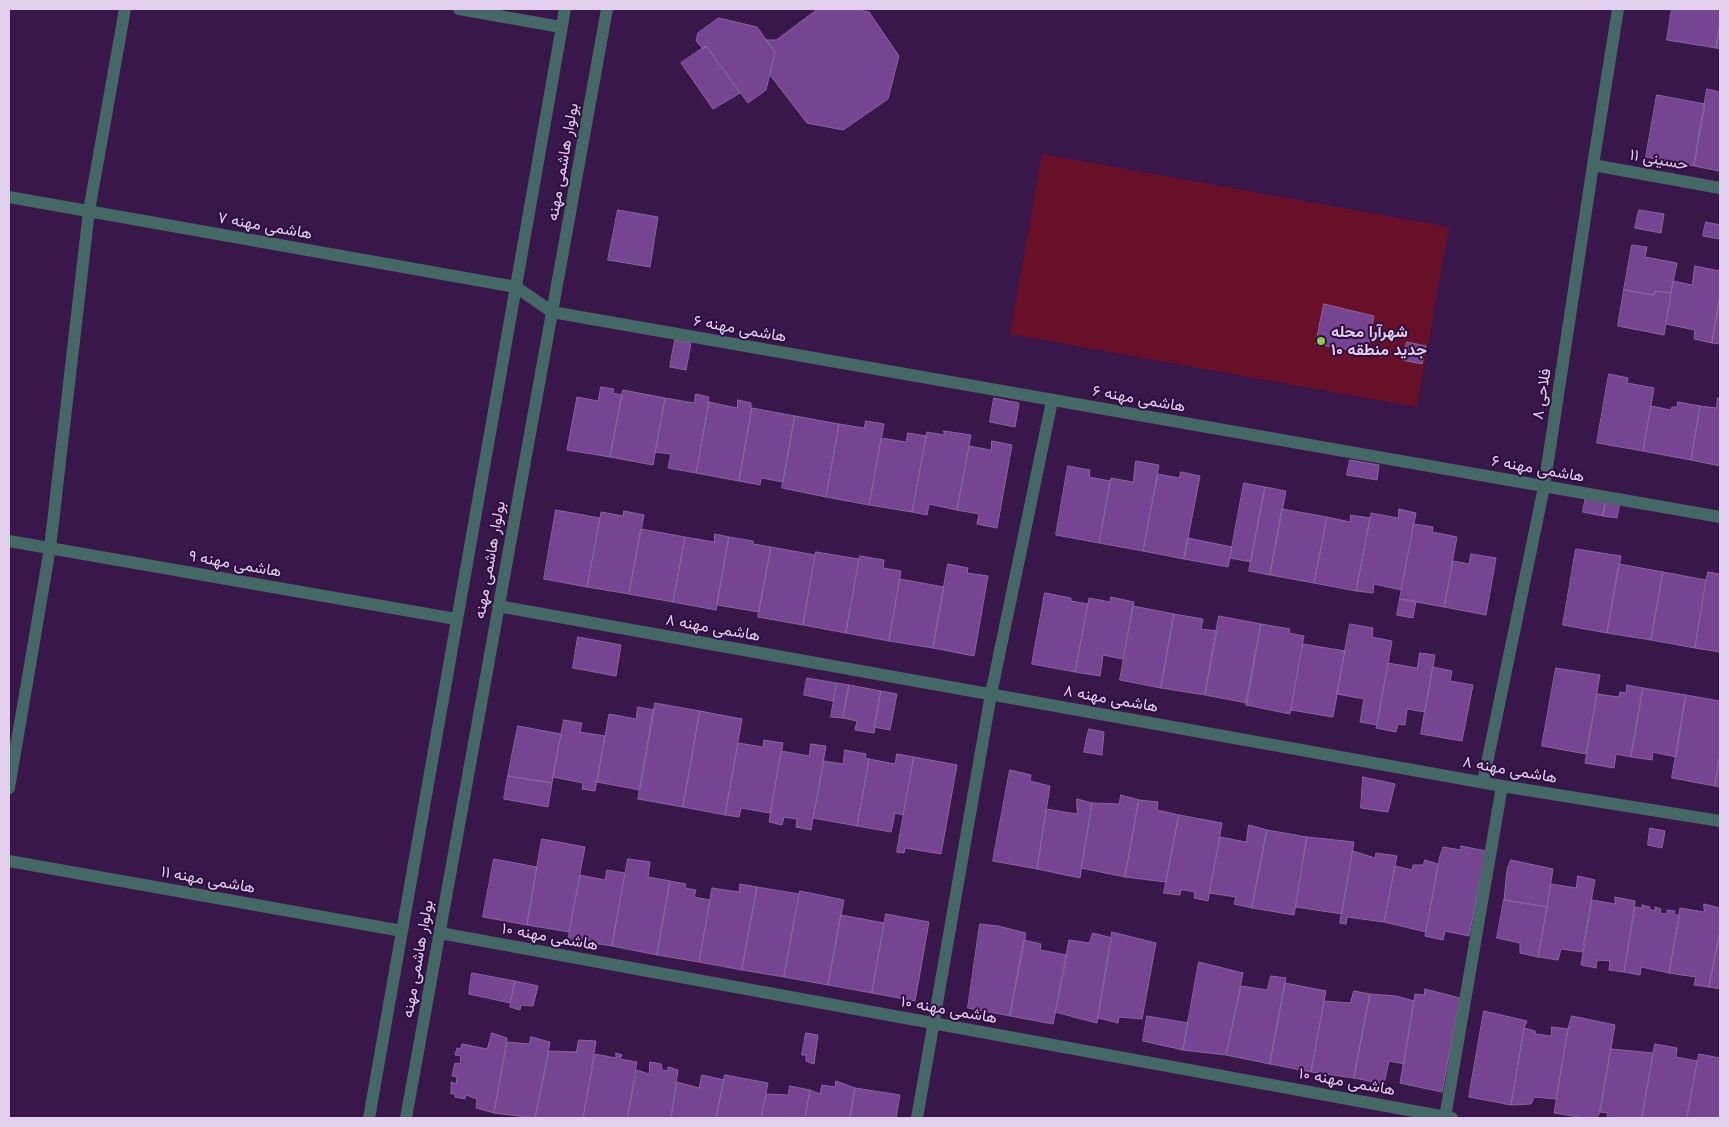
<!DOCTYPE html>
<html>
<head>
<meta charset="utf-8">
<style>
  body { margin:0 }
  #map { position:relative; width:1729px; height:1127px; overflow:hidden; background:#39174a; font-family:Montserrat,sans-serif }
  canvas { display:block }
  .frame { position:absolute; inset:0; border:10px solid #e2cfee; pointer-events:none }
</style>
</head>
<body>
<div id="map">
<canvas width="1729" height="1127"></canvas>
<div class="frame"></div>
</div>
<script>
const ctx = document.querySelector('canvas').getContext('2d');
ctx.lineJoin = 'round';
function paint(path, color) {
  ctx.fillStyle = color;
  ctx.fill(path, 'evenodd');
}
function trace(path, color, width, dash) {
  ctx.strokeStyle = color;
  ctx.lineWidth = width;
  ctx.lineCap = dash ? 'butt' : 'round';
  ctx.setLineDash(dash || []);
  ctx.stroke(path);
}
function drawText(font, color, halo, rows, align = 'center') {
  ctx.font = font + ' Montserrat,Vazirmatn,sans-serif';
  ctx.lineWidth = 4;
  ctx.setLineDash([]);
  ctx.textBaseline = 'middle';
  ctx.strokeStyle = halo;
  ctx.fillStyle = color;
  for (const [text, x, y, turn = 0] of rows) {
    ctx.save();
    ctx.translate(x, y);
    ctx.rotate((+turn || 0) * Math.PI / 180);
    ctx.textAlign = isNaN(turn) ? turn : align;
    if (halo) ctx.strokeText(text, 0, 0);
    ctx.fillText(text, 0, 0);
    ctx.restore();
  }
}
paint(new Path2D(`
  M1042 154 1449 227 1417 407 1010 334Z`), '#681027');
const building = new Path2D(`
  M818 9H853L869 12 899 56 888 99 843 130 807 123 770 75 775 52 766 40H776Z
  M1672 9H1720V23L1716 48 1667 40Z
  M719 18 757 27 775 52 766 90 748 103 706 46 703 49 696 41 698 33Z
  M1720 23V49L1716 48Z
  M706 46 740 93 713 109 681 63Z
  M1707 89 1720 92V163L1719 171 1694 166Z
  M1657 95 1705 104 1694 166 1646 157Z
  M618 210 658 217 650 267 608 260Z
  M1639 210 1664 214 1661 233 1635 228Z
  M1706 222 1720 225V239L1703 236Z
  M1632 245 1647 247 1645 257 1677 263 1671 293 1655 291 1654 295 1624 290Z
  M1695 266 1720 271V295L1712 343 1694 339 1695 330 1666 324 1673 281 1692 285Z
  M1624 290 1654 295 1655 291 1671 293 1664 335 1618 326Z
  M1720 295V344L1712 343Z
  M1324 304 1374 316 1367 353 1316 344Z
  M675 340 691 343 686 370 670 367Z
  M1407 342 1426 346 1422 364 1402 360Z
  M1609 374 1628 378 1627 383 1654 388 1643 451 1597 443Z
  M601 387 614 389 613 393 622 395 610 457 567 450 577 397 598 401Z
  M623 390 665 398 653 465 610 457Z
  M696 394 709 397 708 403 709 402 696 473 668 468 671 454 655 452 665 398 694 403Z
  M994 398 1019 403 1015 427 990 422Z
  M1718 398H1720V466L1691 460 1700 406 1716 408Z
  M738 400 751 403V408H752L739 481 696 473 709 402 737 408Z
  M1678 402 1700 406 1691 460 1643 451 1651 406 1671 410 1672 407H1677Z
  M752 408 795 416 783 482 761 478 760 485 739 481Z
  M795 416 839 424 826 497 782 488Z
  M866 421 884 424 869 505 826 497 839 424 864 428Z
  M944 431 971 435 957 510 929 504 927 515 912 512 927 432 944 435Z
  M908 433 926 436 912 512 869 505 881 438 906 442Z
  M992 441 1012 445 997 528 977 524 979 514 957 510 969 446 991 450Z
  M1350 460 1379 465 1377 480 1347 475Z
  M1136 461 1159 465 1143 551 1099 543 1111 478 1133 482Z
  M1068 466 1090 470 1089 477 1110 481 1099 543 1056 535Z
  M1181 472 1200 476 1184 559 1143 551 1158 474 1179 478Z
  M1244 483 1265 487 1251 562 1230 558Z
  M1265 487 1286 491 1270 575 1249 571Z
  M1586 496 1606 500 1603 516 1583 512Z
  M1606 500 1620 502 1617 518 1603 516Z
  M1282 509 1327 517 1314 583 1270 575Z
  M1399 509 1416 513 1401 590 1374 584 1373 593 1356 591 1371 513 1398 518Z
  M556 510 600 518 587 587 544 579Z
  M624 511 644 515 629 594 587 587 601 512 623 516Z
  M1351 515 1370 518 1356 591 1314 583 1327 517 1350 522Z
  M1414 524 1433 527 1432 532 1457 537 1444 607 1400 599Z
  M641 529 685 537 673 602 629 594Z
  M715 534 729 537 716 610 673 602 685 537 714 542Z
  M729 537 753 541V544L771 547 759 612 717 605Z
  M1188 538 1232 547 1228 567 1184 559Z
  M771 547 815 555 803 625 758 617Z
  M1576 549 1621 556 1607 633 1563 625Z
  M816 552 859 559 846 633 803 625Z
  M1471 554 1496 558 1486 615 1444 607 1453 561 1469 564Z
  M860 556 884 560 883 568 901 571 889 641 846 633Z
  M948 564 968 568 967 573 988 576 974 656 933 648Z
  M1619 564 1663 572 1651 640 1607 633Z
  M1663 572 1706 580 1695 648 1651 640Z
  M1708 572 1720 574V652L1695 648Z
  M900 579 944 587 933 648 889 641Z
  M1045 593 1071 598V601L1088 604 1075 672 1032 664Z
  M1111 597 1134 602 1123 659 1103 655 1100 676 1075 672 1089 598 1110 602Z
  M1400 599 1416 601 1413 618 1397 615Z
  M1133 606 1174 614 1161 688 1120 680Z
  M1174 614 1203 619 1201 629 1217 631 1205 695 1161 688Z
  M1219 616 1261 624 1247 703 1205 695Z
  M1261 624 1290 629 1289 633 1304 636 1290 714 1246 705Z
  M1350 624 1373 628 1372 637 1392 641 1377 725 1360 722 1364 699 1337 694Z
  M578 637 621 645 616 676 573 668Z
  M1303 644 1345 651 1333 717 1291 710Z
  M1420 653 1435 655 1425 712 1407 709 1405 725 1398 724 1396 732 1376 728 1388 663 1417 668Z
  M1433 667 1452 671 1450 681 1473 685 1462 741 1421 734Z
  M1556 668 1600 675 1586 754 1542 746Z
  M807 678 836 683 833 701 804 695Z
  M837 683 849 685 843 718 831 717Z
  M849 685 881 691 874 733 855 730 857 721 843 718Z
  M1627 685 1643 688 1631 757 1616 754 1614 768 1585 763 1597 694 1619 697 1620 692 1626 693Z
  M1643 688 1686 695 1676 757 1653 752 1652 760 1631 757Z
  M881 691 897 694 890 730 874 727Z
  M1686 695 1720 701V754L1715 786 1672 778Z
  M655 703 700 711 683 807 638 799Z
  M638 707 654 710 640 790 597 782 609 714 636 719Z
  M700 711 742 719 725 815 683 807Z
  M564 720 582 723 580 732 605 736 595 791 582 789 583 783 553 777Z
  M518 726 561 734 552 783 508 776Z
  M1089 729 1104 732 1102 755 1084 752Z
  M764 740 783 743 770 813 741 808 739 817 725 815 738 743 763 747Z
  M811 744 826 746 811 830 796 827 797 819 784 817 782 825 769 822 781 751 809 756Z
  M845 750 866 754 865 758 869 759 857 826 813 818 824 761 843 764Z
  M897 754 914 757 903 815 895 813 891 832 857 826 869 759 895 764Z
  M1720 754V787L1715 786Z
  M914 757 957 765 941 854 905 848 904 853 897 852Z
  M1010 770 1031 775 1030 781 1050 786 1037 869 993 861Z
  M508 776 552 783 548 807 504 799Z
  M1363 777 1395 784 1388 812 1361 808Z
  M1121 795 1139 800 1125 877 1081 868 1092 803 1119 804Z
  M1077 799 1092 803 1080 878 1037 869 1046 809 1077 814Z
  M1139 800 1158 802 1157 810 1179 815 1166 882 1125 877Z
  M1179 815 1222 823 1208 901 1194 898 1195 892 1184 890H1181L1180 895 1164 893Z
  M1249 825 1267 830 1252 908 1234 904 1236 897 1209 893 1220 837 1246 842Z
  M1650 828 1665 831 1662 848 1648 845Z
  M1267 830 1307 837 1294 915 1252 908Z
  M1307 837 1354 842 1342 914 1296 907Z
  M542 839 585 847 569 932 527 925Z
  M1461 846 1486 851 1469 936 1445 931 1443 940 1425 936 1440 856 1443 847 1461 850Z
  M1353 851 1375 858 1376 853 1397 856 1384 922 1347 917 1346 924 1340 923Z
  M494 859 537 867 527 925 483 917Z
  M628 859 650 862 648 877 670 881 657 955 612 946Z
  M1425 860 1438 864 1426 932 1384 922 1395 866 1412 870 1413 865H1423Z
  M1511 860 1553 869 1547 907 1504 900 1507 870Z
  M607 870 625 873 612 946 568 939 580 875 605 880Z
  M1578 876 1595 880 1582 952 1561 949 1558 960 1538 957 1551 884 1576 888Z
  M670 881 686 884 685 888 696 890 694 897 710 900 699 962 657 955Z
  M740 884 757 887 742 970 699 962 712 888 739 892Z
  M757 887 799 894 784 977 742 970Z
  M800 891 844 900 828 985 784 977Z
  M1615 897 1635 901 1624 972 1609 970 1610 961 1597 960 1596 968 1581 965 1592 900 1615 904Z
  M1504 900 1547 907 1538 957 1520 953V943L1497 938Z
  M1704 904 1720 908V931L1709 987 1694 985 1696 977 1669 973 1680 908 1704 912Z
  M1642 905 1650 907 1649 909 1655 911V907L1661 909 1660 913 1667 914V910L1675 911 1674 915H1680L1669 973 1641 967 1640 975 1624 972 1635 907 1643 908Z
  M886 914 929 922 915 1001 872 993Z
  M841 915 884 923 872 993 828 985Z
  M980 924 998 926 1026 933 1010 1016 968 1008Z
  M1720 931V989L1709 987Z
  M1112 932 1156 943 1142 1019 1119 1017 1118 1023 1098 1018Z
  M1093 933 1112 938 1097 1023 1055 1012 1069 940 1089 943Z
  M1024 940 1041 944 1040 950 1067 955 1053 1024 1010 1016Z
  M1199 962 1243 973 1226 1055 1183 1050Z
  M472 973 515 981 510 1003 469 994Z
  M1271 976 1286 978 1270 1064 1226 1055 1241 986 1267 990Z
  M515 981 538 986 533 1006 521 1005 520 1010 510 1007Z
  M1285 983 1326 991 1311 1072 1270 1064Z
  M1425 989 1460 998 1442 1092 1400 1083 1415 994 1424 995Z
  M1354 991 1370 994 1354 1078 1311 1072 1324 1001 1350 1003Z
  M1370 994 1396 996 1414 1001 1404 1064 1389 1061 1384 1084 1354 1078Z
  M1484 1011 1527 1021 1524 1028 1511 1105 1469 1097Z
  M1147 1016 1188 1023 1183 1050 1143 1041Z
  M1572 1016 1615 1025 1600 1112 1597 1118H1585L1554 1113 1568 1029Z
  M1552 1027 1568 1029 1556 1099 1534 1097 1531 1104 1511 1105 1524 1028 1535 1031 1536 1034 1551 1036Z
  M492 1033 507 1038 494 1113 476 1108 477 1099 466 1095 465 1099 455 1097V1093L451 1094V1082L456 1084 457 1077 452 1076 455 1063 460 1064 461 1056 455 1055 457 1048 461 1049 462 1044 487 1049Z
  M806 1033 818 1035 814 1064 806 1061V1055H802Z
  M531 1037 550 1042 535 1118 494 1113 507 1042 529 1044Z
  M579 1040 596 1041 583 1118H535L549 1051 576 1052Z
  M1655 1044 1677 1048 1676 1057 1697 1061 1687 1118H1642Z
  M1611 1049 1653 1053 1642 1118H1607L1608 1113 1600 1112Z
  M616 1053 622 1055 620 1059 637 1062 627 1118H583L595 1054 616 1058Z
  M1699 1054 1720 1058V1118H1687Z
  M650 1062 661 1064 662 1070 668 1071V1067L678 1070 671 1118H627L637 1070 649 1074Z
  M702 1075 724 1080 716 1118H671L677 1082 699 1088Z
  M725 1075 768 1083 761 1118H716Z
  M836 1081 855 1088 850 1118H805L810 1090 820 1094 822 1085 835 1087Z
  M790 1086 810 1090 805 1118H761L766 1094 788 1095Z
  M855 1088 900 1095 896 1118H850Z`);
paint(building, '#764591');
trace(building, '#88659d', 1);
trace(new Path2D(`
  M459 9 561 27
  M1593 165 1720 188
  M9 197 516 287 552 312 1720 517
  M9 541 456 619
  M498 606 1502 786 1720 821
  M1483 782 1544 487 1593 165 1618 9
  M9 788 50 548 89 211 125 9
  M9 861 402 931
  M440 933 1452 1118
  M1445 1117 1502 786
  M369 1118 565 9
  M406 1118 607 9
  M917 1118 991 694 1052 401`), '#436866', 12);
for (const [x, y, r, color] of [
  [1321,341,5,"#8ace47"]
]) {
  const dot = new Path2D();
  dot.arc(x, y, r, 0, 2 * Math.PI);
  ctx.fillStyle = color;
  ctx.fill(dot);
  trace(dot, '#2e0c3f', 2);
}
drawText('16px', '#e2cfee', '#2e0c3f', [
  ["حسینی ۱۱",1659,160,10],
  ["بولوار هاشمی مهنه",563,162,-80],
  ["هاشمی مهنه ۷",265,226,10],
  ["هاشمی مهنه ۶",740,329,10],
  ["فلاحی ۸",1542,394,-81],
  ["هاشمی مهنه ۶",1139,399,10],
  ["هاشمی مهنه ۶",1538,469,10],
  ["بولوار هاشمی مهنه",490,560,-80],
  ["هاشمی مهنه ۹",235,564,10],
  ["هاشمی مهنه ۸",713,628,10],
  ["هاشمی مهنه ۸",1111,699,10],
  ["هاشمی مهنه ۸",1510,770,10],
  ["هاشمی مهنه ۱۱",208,880,10],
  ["هاشمی مهنه ۱۰",550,937,10],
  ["بولوار هاشمی مهنه",418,959,-80],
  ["هاشمی مهنه ۱۰",949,1010,10],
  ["هاشمی مهنه ۱۰",1347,1082,10]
]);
drawText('bold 16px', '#e2cfee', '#2e0c3f', [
  ["شهرآرا محله",1331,332],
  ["جدید منطقه ۱۰",1331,350]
], 'left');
</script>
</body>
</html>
